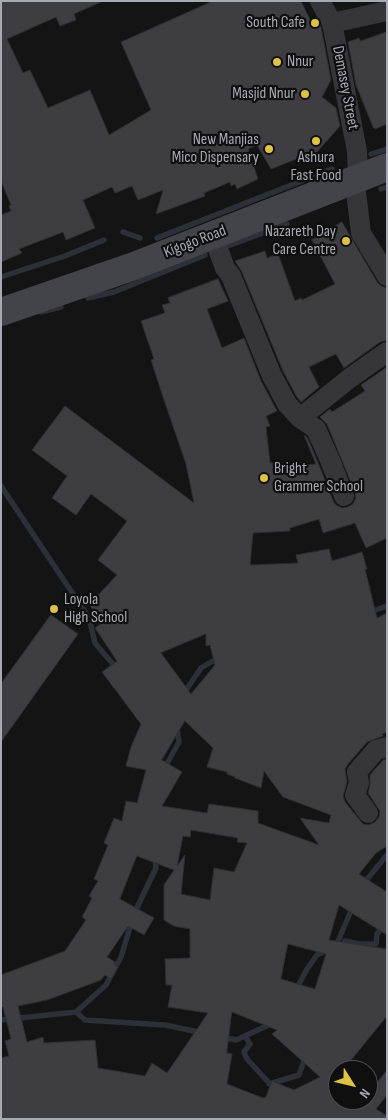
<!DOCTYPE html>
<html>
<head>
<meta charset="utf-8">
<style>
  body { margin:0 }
  #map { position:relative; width:388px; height:1120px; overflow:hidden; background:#141415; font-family:"Sofia Sans Condensed",sans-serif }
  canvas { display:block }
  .frame { position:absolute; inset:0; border:2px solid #a7a9b4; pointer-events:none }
  .north { position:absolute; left:328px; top:1060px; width:50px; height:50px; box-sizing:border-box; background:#0f0f10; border:1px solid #4c4d52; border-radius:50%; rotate:126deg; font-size:14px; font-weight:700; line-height:20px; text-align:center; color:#a7a9b4 }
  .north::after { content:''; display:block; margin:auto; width:18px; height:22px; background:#ddc244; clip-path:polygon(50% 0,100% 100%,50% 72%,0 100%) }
</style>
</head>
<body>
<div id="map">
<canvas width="388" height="1120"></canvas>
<div class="frame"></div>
<div class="north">N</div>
</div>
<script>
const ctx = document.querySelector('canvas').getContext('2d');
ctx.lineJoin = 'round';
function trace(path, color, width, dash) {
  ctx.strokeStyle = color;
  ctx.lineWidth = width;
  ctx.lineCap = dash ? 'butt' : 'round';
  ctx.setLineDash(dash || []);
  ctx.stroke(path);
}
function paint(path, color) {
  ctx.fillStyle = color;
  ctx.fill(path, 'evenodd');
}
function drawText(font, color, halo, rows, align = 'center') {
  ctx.font = font + ' "Sofia Sans Condensed",sans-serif';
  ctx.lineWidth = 4.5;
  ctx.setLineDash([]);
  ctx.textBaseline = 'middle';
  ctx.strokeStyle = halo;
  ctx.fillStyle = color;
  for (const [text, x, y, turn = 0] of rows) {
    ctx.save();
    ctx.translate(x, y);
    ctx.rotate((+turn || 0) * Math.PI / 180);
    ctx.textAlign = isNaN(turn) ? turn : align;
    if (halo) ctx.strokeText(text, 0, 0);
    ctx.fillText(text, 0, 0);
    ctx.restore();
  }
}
trace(new Path2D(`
  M371 154 387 149
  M381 189 387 187
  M123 232 140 238
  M157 238 332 169
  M225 247 287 224
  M1 277 65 256 104 240
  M88 298 114 292 205 255
  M41 312 61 307
  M1 486 89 618 95 643 117 669
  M370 612 387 606
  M184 693 201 668 221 656
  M164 769 179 742 177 727
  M363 884 387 855
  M342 947 345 941 359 944H376L377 934 380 930
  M296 990 307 969 317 955 336 946 353 906
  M76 1012 106 985 121 957 134 914 156 868 155 857
  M1 1020 76 1012 85 1020 165 1025 203 1033
  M245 1036 250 1044 244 1052 247 1059 271 1085
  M222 1037 236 1040 273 1023
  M269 1084 299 1075 306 1055`), '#2c3038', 5.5);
const building = new Path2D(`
  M1 1H103L74 14 76 20 60 26 56 17 7 39 23 73 30 70 48 108 90 90 109 135 151 110 121 42 213 1H301L313 26 319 24 321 27 331 80 322 97 336 108 340 126 317 152 300 161 299 158 271 169 257 145 248 149 258 179 237 189 235 184 231 186 230 182 204 193 205 196 156 214 163 190 138 200 132 186 115 193 112 187 83 200 95 228 66 240 63 232 19 249 22 253 1 262V215L11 211 9 206 11 205 1 181Z
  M387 32V124L375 129 373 127 356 85 348 42 359 38 360 41Z
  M342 222 377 282 381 286 387 288V340L380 342 344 368 336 354 309 367 319 387 301 402 297 397 283 371 242 272 235 261 265 251 267 258 278 254 295 301 301 298 302 300 335 284 312 240Z
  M218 279 228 301 207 309 222 348 244 338 261 381 277 411 266 416 270 426 266 427 270 463 282 462 283 467 316 464 304 435 307 437 319 465 333 501 336 505 342 508 348 507 353 504 356 498 355 492 327 424 320 417 330 409 332 412 365 391 361 385 387 367V538L366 548 355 523 323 533 319 519 290 528V531L253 533 250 565 298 563 296 555 329 549 332 561 362 552 367 569H365L377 618 387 613V732L382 734 383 736 367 742 348 764 345 769 347 782 343 796 345 802 363 824 369 825 375 822 379 817 380 811 368 793 370 786V775L383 760 387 759V846L376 853 359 874 387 892V935L339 905 329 940 387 949V1016L343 1070H338V1100H368V1094L387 1070V1095L376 1109 387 1116V1119H1V1058L9 1056 5 1041 11 1039 3 1007H1V975L65 951 86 920 82 917 92 898 89 896 98 881 94 879 108 845 104 843 114 818 122 821 126 801 137 803 146 770 126 766 131 747 141 724 102 672 117 661 95 628 105 621 89 605 117 575 98 560 127 521 91 494 76 515 52 498 67 476 32 450 65 406 194 503 186 464 163 397 151 360 154 359 141 321 165 313 162 305 170 303 168 298ZM206 634V646L210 645 215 665 191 694 161 653ZM185 721 213 748 207 767 227 772V774L235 777V778L261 788 264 771 283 797 331 815 329 823 300 818 319 845 258 823V811L209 804 207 813 162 806 182 772 162 760ZM191 830 238 838 237 842 247 843 234 872 214 868 210 900 181 894 185 855 177 866 183 836 190 837ZM137 856 174 870 164 885V920L174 926 190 929V958L165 959 166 985H172L168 1007 208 1013 167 1073 152 1063 145 1076 98 1068 95 1040 44 1043 43 1037 27 1042 18 1006 47 1000 101 980 105 975 111 979 118 967 114 964 115 962 107 957 128 926 144 935 154 918 120 899ZM288 944 326 954 315 989 281 979ZM232 1012 277 1030 272 1034 320 1077 294 1090 272 1081 266 1097 263 1098 227 1084 232 1054 227 1053Z
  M51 615 78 634 1 742V684Z`);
paint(building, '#3e3e42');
trace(building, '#2f2e31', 1);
trace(new Path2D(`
  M320 1 332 23 357 151 358 178 356 192 361 233 387 276
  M332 23 387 11
  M213 235 225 268 231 276 272 376 287 404 300 418 316 429 330 460 344 496
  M300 418 350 378 387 352
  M368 813 355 795 359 783 357 772 376 750 387 747`), '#35353a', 20);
trace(new Path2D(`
  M1 312 134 266 387 167`), '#43444a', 28);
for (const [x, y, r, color] of [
  [315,23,5,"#ddc244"],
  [277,62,5,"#ddc244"],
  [305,94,5,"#ddc244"],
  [316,141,5,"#ddc244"],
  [269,149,5,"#ddc244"],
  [346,241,5,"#ddc244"],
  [264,478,5,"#ddc244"],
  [54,609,5,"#ddc244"]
]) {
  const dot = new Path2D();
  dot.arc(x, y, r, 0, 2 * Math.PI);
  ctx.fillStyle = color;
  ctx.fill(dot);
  trace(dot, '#0f0f10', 2);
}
drawText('16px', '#a7a9b4', '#0f0f10', [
  ["South Cafe",305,23],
  ["Nnur",287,62,"left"],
  ["Masjid Nnur",295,94],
  ["New Manjias",259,140],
  ["Mico Dispensary",259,158],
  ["Ashura",316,158,"center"],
  ["Fast Food",316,176,"center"],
  ["Nazareth Day",336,232],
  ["Care Centre",336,250],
  ["Bright",274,469,"left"],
  ["Grammer School",274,487,"left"],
  ["Loyola",64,600,"left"],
  ["High School",64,618,"left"]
], 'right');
drawText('16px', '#a7a9b4', '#0f0f10', [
  ["Demasey Street",345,88,79],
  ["Kigogo Road",195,242,-21]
]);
</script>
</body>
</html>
